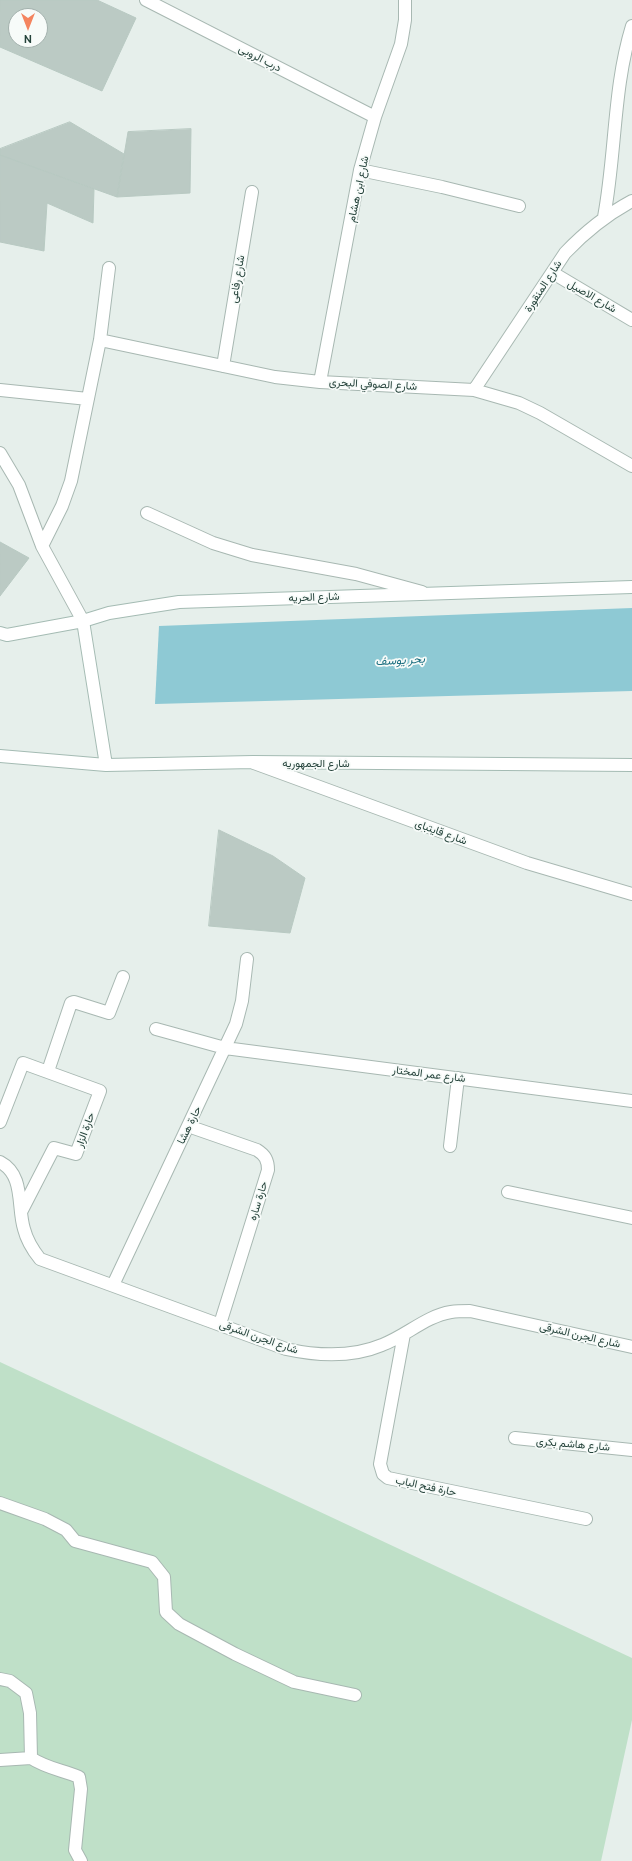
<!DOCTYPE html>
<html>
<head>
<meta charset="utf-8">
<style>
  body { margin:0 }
  #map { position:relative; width:632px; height:1861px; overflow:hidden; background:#e6efeb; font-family:Ubuntu,sans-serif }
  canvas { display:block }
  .north { position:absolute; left:8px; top:8px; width:40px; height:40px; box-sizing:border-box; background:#f7fbf9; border:1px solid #a3b1ad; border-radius:50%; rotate:180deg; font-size:11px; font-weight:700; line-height:16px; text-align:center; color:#24423a }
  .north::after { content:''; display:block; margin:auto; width:14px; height:18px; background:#f4845f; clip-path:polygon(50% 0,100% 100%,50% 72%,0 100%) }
</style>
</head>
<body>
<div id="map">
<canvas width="632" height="1861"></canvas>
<div class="north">N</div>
</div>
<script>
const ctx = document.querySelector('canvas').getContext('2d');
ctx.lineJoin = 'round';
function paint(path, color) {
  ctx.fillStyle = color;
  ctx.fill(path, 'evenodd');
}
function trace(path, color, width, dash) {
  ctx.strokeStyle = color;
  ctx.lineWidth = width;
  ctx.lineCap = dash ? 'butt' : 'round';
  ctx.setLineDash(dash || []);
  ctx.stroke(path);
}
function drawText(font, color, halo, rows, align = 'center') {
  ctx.font = font + ' Ubuntu,Vazirmatn,sans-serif';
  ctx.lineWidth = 3.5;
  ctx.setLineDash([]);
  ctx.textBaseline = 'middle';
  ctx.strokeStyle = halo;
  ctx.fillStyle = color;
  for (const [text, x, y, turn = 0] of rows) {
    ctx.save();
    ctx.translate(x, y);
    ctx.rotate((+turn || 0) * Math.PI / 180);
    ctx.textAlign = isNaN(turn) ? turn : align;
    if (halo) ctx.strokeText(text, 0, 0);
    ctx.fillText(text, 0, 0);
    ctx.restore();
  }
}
paint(new Path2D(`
  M0 1362 632 1658V1720L601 1861H0Z`), '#bfe0c8');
paint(new Path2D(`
  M632 608V691L155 704 159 626Z`), '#8ec9d4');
const building = new Path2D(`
  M0 0H97L136 18 102 91 0 47ZM16 16H40V40H16Z
  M70 122 124 154 117 197 0 155V149Z
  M191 129 190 193 117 197 128 132Z
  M0 155 94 189 93 223 47 203 44 251 0 242Z
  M0 542 29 558 0 596Z
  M219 830 273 856 305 878 290 933 209 926Z`);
paint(building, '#bbcac4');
trace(building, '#b8c9c2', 1);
const street = new Path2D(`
  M146 0 375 117
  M360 170 442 187 519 206
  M604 217C616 153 613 88 632 26
  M553 273 632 320
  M100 340 275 377 320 382 474 390 519 403 540 413 632 466
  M223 366 252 192
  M320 382 360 170 375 117 401 44 405 20V0
  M0 390 88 399
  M474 390 565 253C585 232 606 215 632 201
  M0 453 19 485 42 546 83 621
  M147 513 213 543 252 555 356 574 422 592
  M42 546 62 506 71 481 100 340 109 268
  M254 763 527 863 632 894
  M156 1029 225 1048 632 1101
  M48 1071 71 1003 74 1002 109 1013 123 977
  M0 1122 23 1063 100 1091 76 1154 54 1148 21 1212
  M188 1126 257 1150C265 1155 268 1160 268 1170L220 1324
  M450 1146 458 1078
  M0 1162C25 1175 17 1207 24 1229 27 1241 32 1249 40 1259L286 1349C318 1356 351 1358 382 1345 406 1336 426 1316 451 1312 457 1311 464 1311 470 1311L632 1347
  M508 1192 632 1218
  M113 1285 236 1024 242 1001 247 959
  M404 1334 380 1464 383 1474 388 1478 586 1519
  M515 1438 632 1450
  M0 1503 45 1519 66 1530 75 1541 152 1562 164 1577 166 1612 179 1624 235 1654 294 1682 355 1695
  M0 1679 10 1681 26 1693 30 1713 31 1758C46 1768 62 1770 79 1777L81 1789 75 1850 81 1861
  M0 1760 31 1758`);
const secondary = new Path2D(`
  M83 621 106 765
  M0 633 7 635 83 621 109 613 179 602 632 587
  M0 756 106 765 253 762 632 765`);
trace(street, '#a8b8b2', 14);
trace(secondary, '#a4bbb3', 14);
trace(street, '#fff', 12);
trace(secondary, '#fff', 12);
drawText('11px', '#24423a', '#f7fbf9', [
  ["درب الروبى",260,58,27],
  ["شارع ابن هشام",358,189,-78],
  ["شارع رفاعى",237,279,-81],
  ["شارع المنقورة",543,286,-57],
  ["شارع الاصيل",592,296,30],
  ["شارع الصوفي البحرى",373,384,3],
  ["شارع الحريه",314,597,-2],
  ["شارع الجمهوريه",316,763],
  ["شارع قايتباى",441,832,20],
  ["شارع عمر المختار",429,1074,7],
  ["حارة هشا",189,1125,-64],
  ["حارة الزار",85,1130,-70],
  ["حارة ساره",258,1201,-73],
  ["شارع الجرن الشرقى",580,1335,13],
  ["شارع الجرن الشرقى",259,1337,19],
  ["شارع هاشم بكرى",573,1444,5],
  ["حارة فتح الباب",426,1486,12]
]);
drawText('italic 12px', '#1c6f80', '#f7fbf9', [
  ["بحر يوسف",400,660,-3]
]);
</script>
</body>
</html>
